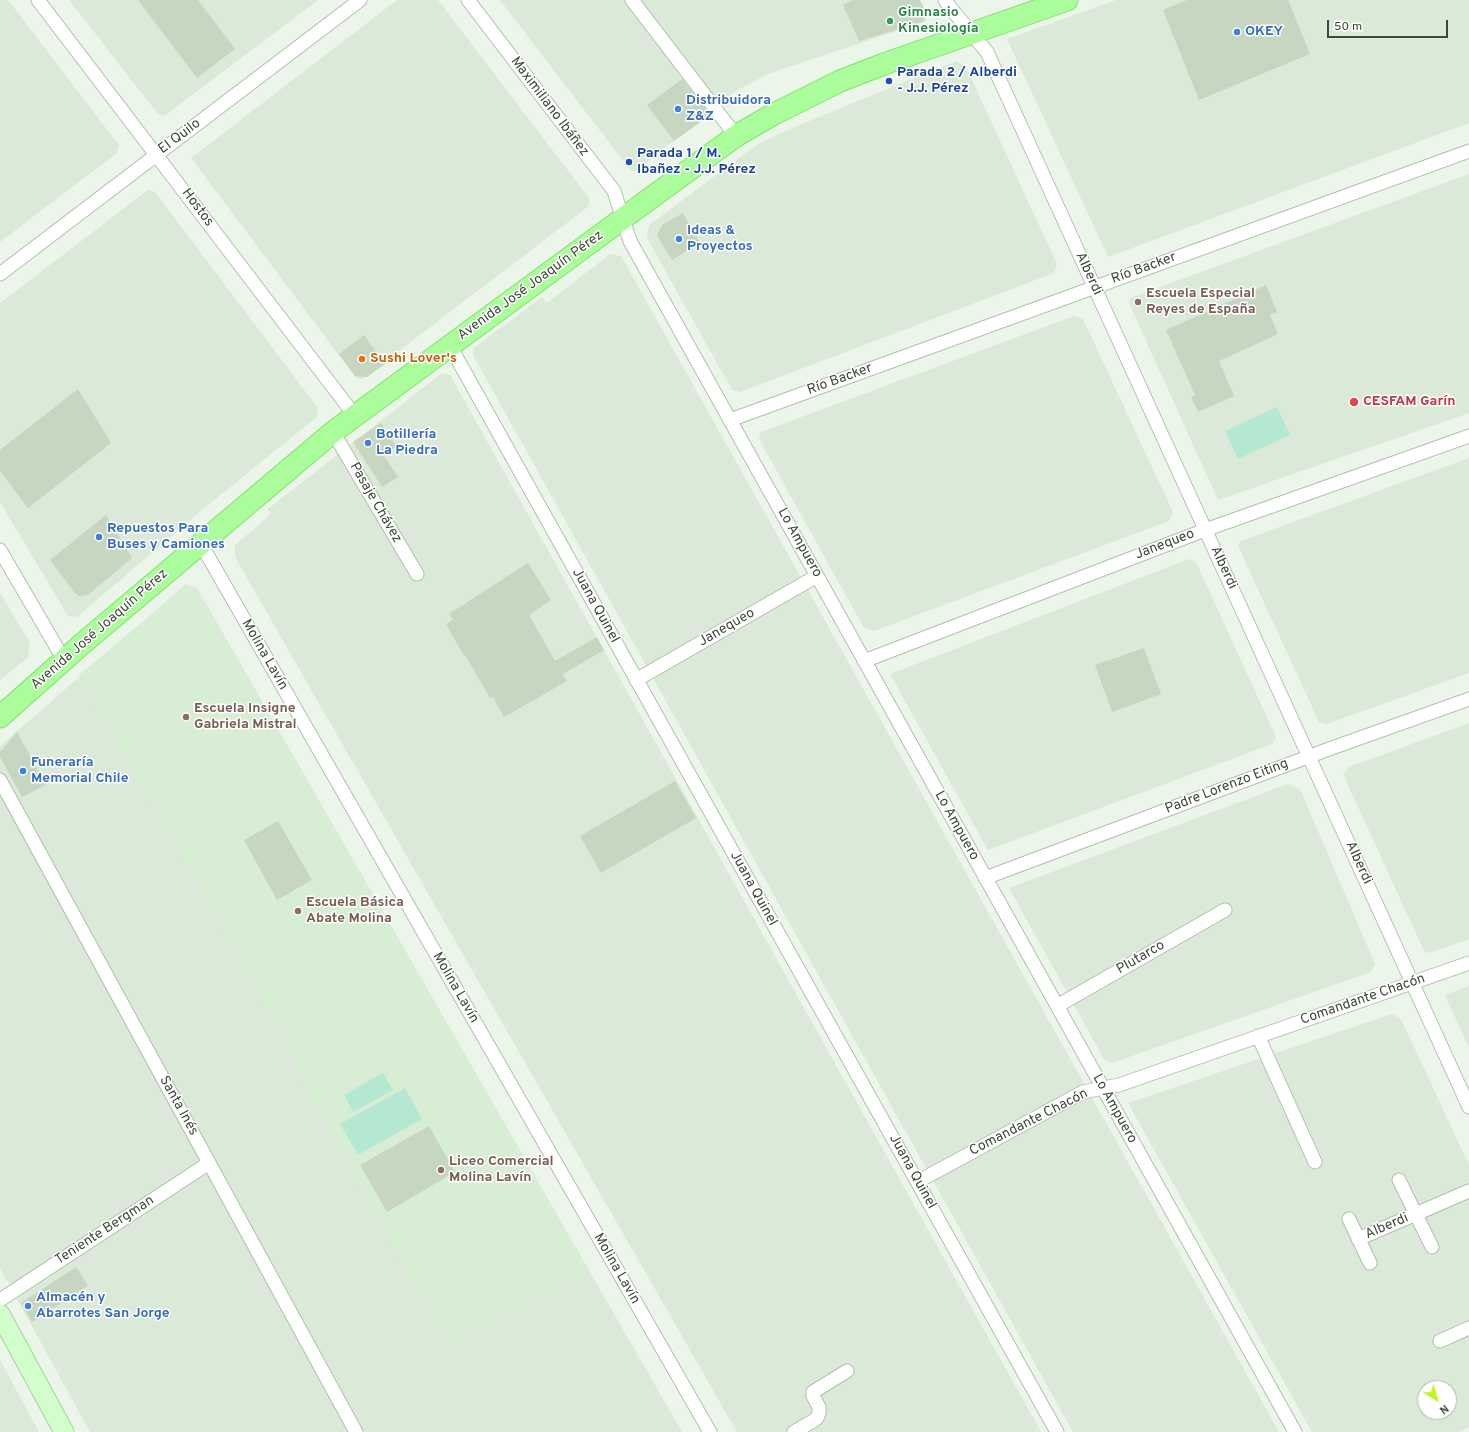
<!DOCTYPE html>
<html>
<head>
<meta charset="utf-8">
<style>
	body { margin:0 }
	#map { position:relative; width:1469px; height:1432px; overflow:hidden; background:#ecf5ea; font-family:Overpass,sans-serif }
	canvas { display:block }
	.north { position:absolute; left:1417px; top:1380px; width:40px; height:40px; box-sizing:border-box; background:#fff; border:1px solid #b1b6af; border-radius:50%; rotate:143deg; font-size:11px; font-weight:700; line-height:16px; text-align:center; color:#3d4938 }
	.north::after { content:''; display:block; margin:auto; width:14px; height:18px; background:#bcf71f; clip-path:polygon(50% 0,100% 100%,50% 72%,0 100%) }
	.scale { position:absolute; left:1327px; top:20px; width:121px; height:18px; box-sizing:border-box; border:2px solid #3d4938; border-top:0; padding-left:5px; font-size:12px; line-height:14px; white-space:nowrap; color:#3d4938; -webkit-text-stroke:3px #fff; paint-order:stroke }
</style>
</head>
<body>
<div id="map">
<canvas width="1469" height="1432"></canvas>
<div class="north">N</div>
<div class="scale">50 m</div>
</div>
<script>
const g = document.querySelector('canvas').getContext('2d');
g.lineJoin = 'round';
function paint(path, color) { g.fillStyle = color; g.fill(path, 'evenodd'); }
const toPath = rows => new Path2D(rows.map(r => 'M' + r).join(''));
function strokePath(path, color, width, dash) { g.strokeStyle = color; g.lineWidth = width; g.lineCap = dash ? 'butt' : 'round'; g.setLineDash(dash || []); g.stroke(path); }
function drawText(font, color, halo, rows, align = 'center') {
  g.font = font + ' Overpass,sans-serif'; g.lineWidth = 3; g.setLineDash([]); g.textBaseline = 'middle'; g.strokeStyle = halo; g.fillStyle = color; for (const [text, x, y, turn = 0] of rows) {
    g.save(); g.translate(x, y); g.rotate((+turn || 0) * Math.PI / 180); g.textAlign = isNaN(turn) ? turn : align; if (halo) g.strokeText(text, 0, 0); g.fillText(text, 0, 0); g.restore();
  }
}
paint(toPath([
	[0,0,8,0,119,145,117,153,0,242],
	[69,0,318,0,164,116,158,114],
	[397,0,438,0,589,198,589,206,362,379,356,378,191,158],
	[500,0,918,0,925,14,926,21,768,74,736,91,682,131,677,138,636,171,631,171],
	[1116,0,1469,0,1469,123,1108,257,1007,39],
	[956,61,966,67,1057,264,1054,273,740,392,732,390,647,238,649,225,758,144,792,128],
	[1469,174,1469,413,1218,500,1129,303,1130,298],
	[148,190,155,192,318,408,317,417,208,505,77,617,68,616,0,502,0,303],
	[610,254,621,256,1279,1432,1073,1432,473,355,474,348,542,297,547,303],
	[1074,316,1083,319,1173,512,1169,521,874,631,864,628,759,439,761,432],
	[442,373,450,375,1041,1432,737,1432,235,557,235,545,271,514,268,509],
	[1469,458,1469,673,1327,724,1319,722,1238,546,1241,541],
	[1189,559,1196,562,1276,737,1272,744,988,850,890,674],
	[186,584,197,588,682,1432,90,1432,0,1268,0,746],
	[0,593,30,643,28,657,0,680],
	[1469,723,1469,939,1429,953,1424,951,1343,774,1349,767],
	[1288,784,1300,789,1375,964,1371,972,1112,1063,1104,1059,1009,888],
	[1469,986,1469,1048,1445,995],
	[1392,1014,1401,1019,1469,1165,1469,1427,1459,1432,1312,1432,1128,1103],
	[1425,1388,1449,1388,1449,1412,1425,1412],
	[0,1360,39,1432,0,1432]
]), '#dbe9d8');
paint(toPath([
	[185,586,194,587,429,992,589,1271,448,1344,296,1068,299,1063,169,830,79,675]
]), '#d8eed4');
paint(toPath([
	[1277,407,1290,435,1238,459,1225,431],
	[383,1073,393,1090,353,1112,344,1095],
	[405,1088,422,1119,358,1155,340,1124]
]), '#b4e8d2');
paint(toPath([
	[138,0,198,0,235,49,197,78],
	[853,0,920,0,926,12,923,22,859,41,843,5],
	[1187,0,1288,0,1310,54,1199,100,1163,10],
	[682,79,710,115,674,141,647,105],
	[683,213,700,243,672,260,657,235,662,225],
	[1266,285,1277,312,1270,315,1278,334,1219,361,1234,396,1198,412,1191,397,1195,395,1166,330],
	[364,335,385,364,367,377,355,376,339,354],
	[78,389,111,443,28,508,0,471,0,450],
	[381,423,397,447,384,456,398,477,382,487,353,442],
	[106,515,132,558,89,594,84,596,79,596,75,593,50,560],
	[528,563,551,600,529,615,555,661,597,637,604,650,563,674,567,681,504,717,493,697,490,698,465,655,464,656,446,624,453,620,449,614],
	[1144,648,1161,694,1112,712,1095,665],
	[17,732,46,785,22,797,0,757,0,752],
	[675,781,696,818,601,873,580,836],
	[278,821,312,880,277,900,244,840],
	[429,1126,455,1172,387,1212,360,1165],
	[76,1267,88,1286,32,1322,21,1303]
]), '#c6d6c0');
const minor = toPath([
	[38,0,355,416],
	[468,0,614,191,630,241,1295,1432],
	[632,0,736,136],
	[945,0,949,6,987,52,1469,1107],
	[0,274,360,0],
	[450,346,1057,1432],
	[730,420,1469,151],
	[333,432,417,574],
	[201,544,710,1432],
	[0,550,64,660],
	[864,661,1205,530,1469,436],
	[636,680,817,576],
	[0,780,356,1432],
	[985,878,1329,749,1469,699],
	[1057,1006,1225,910],
	[1258,1036,1315,1162],
	[1399,1180,1432,1247],
	[917,1182,1083,1092,1119,1085,1469,963],
	[1349,1219,1370,1263],
	[1358,1239,1469,1191],
	[0,1300,209,1163],
	[1440,1341,1469,1328],
	[794,1432,813,1421,817,1418,819,1413,819,1407,813,1396,813,1392,847,1371]
]);
const secondary = toPath([
	[0,1314,64,1432]
]);
const primary = toPath([
	[0,717,82,644,333,432,648,200,736,136,772,115,840,81,884,64,1067,0]
]);
strokePath(minor, '#b1c0ad', 15);
strokePath(secondary, '#a2d49a', 21);
strokePath(primary, '#7fe36a', 23);
strokePath(minor, '#fff', 13);
strokePath(secondary, '#d1fecb', 19);
strokePath(primary, '#abfd9b', 21);
for (const [x, y, r, color] of [
	[890,21,4,"#2e9e5b"],
	[1237,32,4,"#3f7fe0"],
	[889,81,4,"#1a4fb4"],
	[678,109,4,"#3f7fe0"],
	[629,162,4,"#1a4fb4"],
	[679,239,4,"#3f7fe0"],
	[1138,302,4,"#8d6e63"],
	[362,359,4,"#e8710a"],
	[1354,402,5,"#e0444e"],
	[368,443,4,"#3f7fe0"],
	[99,537,4,"#3f7fe0"],
	[186,717,4,"#8d6e63"],
	[23,771,4,"#3f7fe0"],
	[298,911,4,"#8d6e63"],
	[441,1170,4,"#8d6e63"],
	[28,1306,4,"#3f7fe0"]
]) { const dot = new Path2D(); dot.arc(x, y, r, 0, 2 * Math.PI); g.fillStyle = color; g.fill(dot); strokePath(dot, '#fff', 1.5); }
drawText('bold 14px', '#27864d', '#fff', [
	["Gimnasio",898,13],
	["Kinesiología",898,29]
], 'left');
drawText('bold 14px', '#366cbe', '#fff', [
	["OKEY",1245,32],
	["Distribuidora",686,101],
	["Z&Z",686,117],
	["Ideas &",687,231],
	["Proyectos",687,247],
	["Botillería",376,435],
	["La Piedra",376,451],
	["Repuestos Para",107,529],
	["Buses y Camiones",107,545],
	["Funeraría",31,763],
	["Memorial Chile",31,779],
	["Almacén y",36,1298],
	["Abarrotes San Jorge",36,1314]
], 'left');
drawText('bold 14px', '#164399', '#fff', [
	["Parada 2 / Alberdi",897,73],
	["- J.J. Pérez",897,89],
	["Parada 1 / M.",637,154],
	["Ibañez - J.J. Pérez",637,170]
], 'left');
drawText('14px', '#3d4938', '#fff', [
	["Maximiliano Ibáñez",549,107,53],
	["El Quilo",180,137,-37],
	["Hostos",197,208,53],
	["Río Backer",1144,269,-20],
	["Alberdi",1088,274,65],
	["Avenida José Joaquín Pérez",531,286,-36],
	["Río Backer",840,380,-20],
	["Pasaje Chávez",375,503,60],
	["Lo Ampuero",799,543,61],
	["Janequeo",1165,545,-21],
	["Alberdi",1223,568,65],
	["Juana Quinel",595,606,61],
	["Janequeo",727,628,-30],
	["Avenida José Joaquín Pérez",100,630,-41],
	["Molina Lavín",264,655,60],
	["Padre Lorenzo Eiting",1227,787,-21],
	["Lo Ampuero",956,826,61],
	["Alberdi",1358,863,65],
	["Juana Quinel",753,889,61],
	["Plutarco",1141,958,-30],
	["Molina Lavín",455,988,60],
	["Comandante Chacón",1363,1000,-19],
	["Santa Inés",178,1106,61],
	["Lo Ampuero",1114,1109,61],
	["Comandante Chacón",1029,1123,-27],
	["Juana Quinel",912,1172,61],
	["Alberdi",1387,1227,-23],
	["Teniente Bergman",105,1231,-33],
	["Molina Lavín",616,1269,60]
]);
drawText('bold 14px', '#785e54', '#fff', [
	["Escuela Especial",1146,294],
	["Reyes de España",1146,310],
	["Escuela Insigne",194,709],
	["Gabriela Mistral",194,725],
	["Escuela Básica",306,903],
	["Abate Molina",306,919],
	["Liceo Comercial",449,1162],
	["Molina Lavín",449,1178]
], 'left');
drawText('bold 14px', '#c56008', '#fff', [
	["Sushi Lover's",370,359]
], 'left');
drawText('bold 14px', '#be3a42', '#fff', [
	["CESFAM Garín",1363,402]
], 'left');
</script>
</body>
</html>
